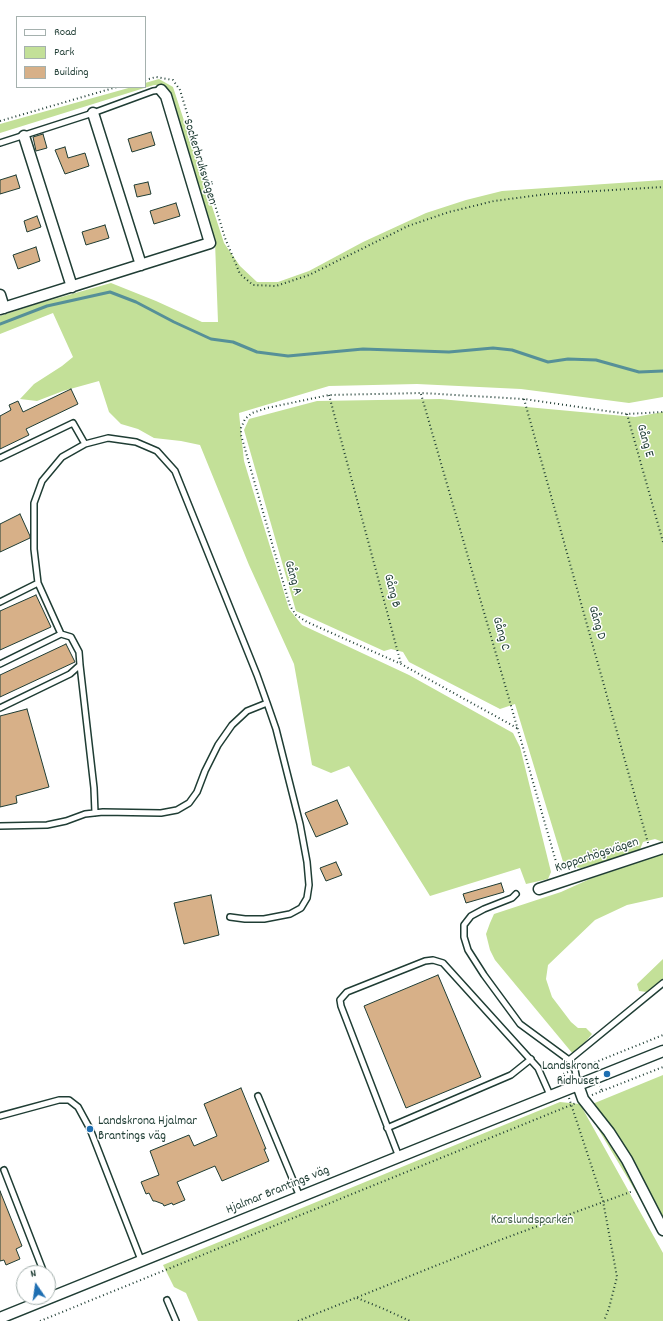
<!DOCTYPE html>
<html>
<head>
<meta charset="utf-8">
<style>
	body { margin:0 }
	#map { position:relative; width:663px; height:1321px; overflow:hidden; background:#fff; font-family:Dekko,sans-serif }
	canvas { display:block }
	.legend { position:absolute; left:16px; top:16px; width:130px; height:72px; box-sizing:border-box; background:#fff; border:1px solid #a5b1ae; margin:0; padding:5px 7px; list-style:none; font-size:12px; color:#1f3d34 }
	.legend li { display:flex; align-items:center; gap:8px; height:20px }
	.legend b { width:20px; border:1px solid #a5b1ae }
	.north { position:absolute; left:16px; top:1265px; width:40px; height:40px; box-sizing:border-box; background:#fff; border:1px solid #a5b1ae; border-radius:50%; rotate:347deg; font-size:11px; font-weight:700; line-height:16px; text-align:center; color:#1f3d34 }
	.north::after { content:''; display:block; margin:auto; width:14px; height:18px; background:#1f6fb2; clip-path:polygon(50% 0,100% 100%,50% 72%,0 100%) }
</style>
</head>
<body>
<div id="map">
<canvas width="663" height="1321"></canvas>
<ul class="legend">
<li><b style="height:5px;background:#fff"></b>Road</li>
<li><b style="height:11px;background:#c3e098"></b>Park</li>
<li><b style="height:11px;background:#d7b088"></b>Building</li>
</ul>
<div class="north">N</div>
</div>
<script>
const g = document.querySelector('canvas').getContext('2d');
g.lineJoin = 'round';
function paint(path, color) { g.fillStyle = color; g.fill(path, 'evenodd'); }
const toPath = rows => new Path2D(rows.map(r => 'M' + r).join(''));
function strokePath(path, color, width, dash) { g.strokeStyle = color; g.lineWidth = width; g.lineCap = dash ? 'butt' : 'round'; g.setLineDash(dash || []); g.stroke(path); }
function drawText(font, color, halo, rows, align = 'center') {
  g.font = font + ' Dekko,sans-serif'; g.lineWidth = 3; g.setLineDash([]); g.textBaseline = 'middle'; g.strokeStyle = halo; g.fillStyle = color; for (const [text, x, y, turn = 0] of rows) {
    g.save(); g.translate(x, y); g.rotate((+turn || 0) * Math.PI / 180); g.textAlign = isNaN(turn) ? turn : align; if (halo) g.strokeText(text, 0, 0); g.fillText(text, 0, 0); g.restore();
  }
}
paint(toPath([
	[159,79,173,87,224,243,240,266,257,282,278,282,309,271,363,242,426,213,466,200,502,191,663,180,663,397,629,403,521,389,417,384,329,386,239,413,244,461,289,609,302,625,409,675,513,733,520,747,551,872,548,879,526,884,520,868,430,896,349,766,331,773,312,765,294,664,249,565,200,445,181,441,154,438,138,429,121,424,109,412,99,381,63,391,37,401,20,399,34,384,62,366,73,357,53,313,0,334,0,316,40,303,111,283,156,301,202,322,218,322,215,242,169,90,160,85,154,85,0,133,0,124,132,87,145,87,145,83],
	[440,399,635,417,663,412,663,842,655,839,643,842,639,852,581,868,564,865,515,704,500,709,409,662,403,652,391,649,384,651,296,611,244,430,249,419,317,401],
	[663,854,663,897,627,905,595,920,548,965,546,979,552,997,571,1022,578,1028,586,1028,592,1034,587,1040,573,1054,495,960,490,950,486,934,490,923,494,914,561,892,592,878],
	[663,959,663,979,647,992,639,991,637,984],
	[663,1075,663,1237,585,1107],
	[560,1102,580,1104,663,1253,663,1321,198,1321,186,1293,174,1287,163,1265]
]), '#c3e098');
strokePath(toPath([
	[0,324,47,306,110,292,136,302,174,322,211,339,233,342,257,352,288,356,363,349,449,352,493,348,512,350,548,362,568,359,596,360,639,372,663,371]
]), '#569098', 3);
const building = toPath([
	[151,132,155,145,132,152,128,139,151,132],
	[43,134,47,148,36,151,33,137,43,134],
	[65,147,68,158,85,153,89,166,65,174,55,150,65,147],
	[16,175,20,188,0,194,0,180,16,175],
	[148,182,151,194,137,197,134,185,148,182],
	[176,203,180,216,154,224,150,211,176,203],
	[37,216,41,227,27,232,24,221,37,216],
	[105,225,109,238,86,245,82,232,105,225],
	[36,247,40,261,18,269,13,255,36,247],
	[71,389,78,404,26,429,29,435,0,449,0,416,11,410,9,405,18,401,23,412,71,389],
	[20,514,30,536,30,538,0,552,0,524,20,514],
	[36,595,51,627,0,650,0,611,36,595],
	[66,644,75,662,0,697,0,675,66,644],
	[27,709,49,787,16,796,17,803,0,807,0,716,27,709],
	[337,800,348,824,316,837,305,813,337,800],
	[336,862,342,875,326,881,320,868,336,862],
	[501,883,504,892,466,903,463,894,501,883],
	[211,895,219,935,184,944,174,903,211,895],
	[438,975,481,1077,406,1108,364,1006,438,975],
	[241,1088,266,1149,264,1149,269,1161,222,1181,215,1166,177,1182,185,1200,173,1205,172,1203,164,1206,163,1204,155,1201,153,1201,149,1193,146,1194,141,1182,159,1175,150,1151,189,1135,194,1146,217,1136,204,1104,241,1088],
	[0,1191,22,1246,16,1249,20,1259,6,1265,4,1260,0,1261,0,1191]
]);
paint(building, '#d7b088');
strokePath(building, '#1f3d34', 1);
const service = toPath([
	[0,143,93,113,153,91,161,90],
	[0,458,73,423,85,444],
	[38,583,34,549,34,503,42,481,62,457,85,444,108,438,136,442,157,451,175,471,257,675,267,703],
	[0,602,38,583,61,634],
	[0,664,61,634,71,637,79,652,80,665,70,674,0,708],
	[80,665,94,788,95,813],
	[0,826,47,825,66,821,85,814,103,812,161,813,177,810,189,803,197,792,205,771,218,745,232,725,247,711,267,703,276,729,300,824,307,862,309,885,307,898,301,908,290,914,264,919,245,919,230,917],
	[516,894,512,898,484,909,471,916,464,925,464,937,468,950,484,975,520,1024,569,1060],
	[578,1085,575,1070,569,1060,663,983],
	[258,1096,300,1197],
	[0,1116,59,1100,69,1100,78,1107,90,1129,141,1260],
	[387,1128,511,1075,531,1059],
	[399,1157,341,1006,340,1000,347,992,425,961,433,960,443,963,538,1068,550,1095],
	[4,1170,44,1273],
	[48,1283,53,1296],
	[167,1300,176,1321]
]);
const minor = toPath([
	[93,113,141,265],
	[24,136,72,287],
	[0,295,4,308],
	[0,309,210,243,166,96,161,90],
	[539,889,663,848],
	[578,1085,583,1099,609,1132,627,1160,663,1230],
	[0,1318,438,1141,663,1051]
]);
strokePath(service, '#1f3d34', 8);
strokePath(minor, '#1f3d34', 13);
strokePath(toPath([
	[145,80,156,77,173,80,180,90,225,238,240,274,253,285,276,286,309,275,408,226,449,212,494,201,547,194,663,187],
	[0,121,117,87],
	[421,394,559,872],
	[329,395,401,664],
	[524,399,648,843],
	[627,414,663,542],
	[517,728,401,664,307,622,296,615,290,606,241,435,241,428,245,419,252,413,267,408,329,395,421,393,524,399,627,414,663,412],
	[591,1064,663,1035],
	[582,1067,591,1064,593,1069],
	[563,1080,561,1075,568,1072],
	[602,1091,663,1067],
	[592,1095,602,1091,600,1086],
	[569,1098,603,1201,617,1277,609,1308,604,1321],
	[357,1298,384,1309,410,1321],
	[40,1321,576,1103],
	[298,1321,500,1240,633,1191]
]), '#1f3d34', 2, [1, 3]);
strokePath(service, '#fff', 5);
strokePath(minor, '#fff', 10);
for (const [x, y, r, color] of [
	[607,1074,4,"#1f6fb2"],
	[90,1129,4,"#1f6fb2"]
]) { const dot = new Path2D(); dot.arc(x, y, r, 0, 2 * Math.PI); g.fillStyle = color; g.fill(dot); strokePath(dot, '#fff', 1.5); }
drawText('13px', '#1f3d34', '#fff', [
	["Sockerbruksvägen",199,162,73],
	["Gång E",644,441,74],
	["Gång A",292,578,74],
	["Gång B",391,591,75],
	["Gång D",596,623,74],
	["Gång C",500,634,74],
	["Kopparhögsvägen",597,856,-18],
	["Hjalmar Brantings väg",278,1191,-22]
]);
drawText('13px', '#1f3d34', '#fff', [
	["Landskrona",599,1067],
	["Ridhuset",599,1082],
	["Landskrona Hjalmar",98,1122,"left"],
	["Brantings väg",98,1137,"left"]
], 'right');
drawText('13px', '#405e48', '#fff', [
	["Karslundsparken",532,1221]
]);
</script>
</body>
</html>
